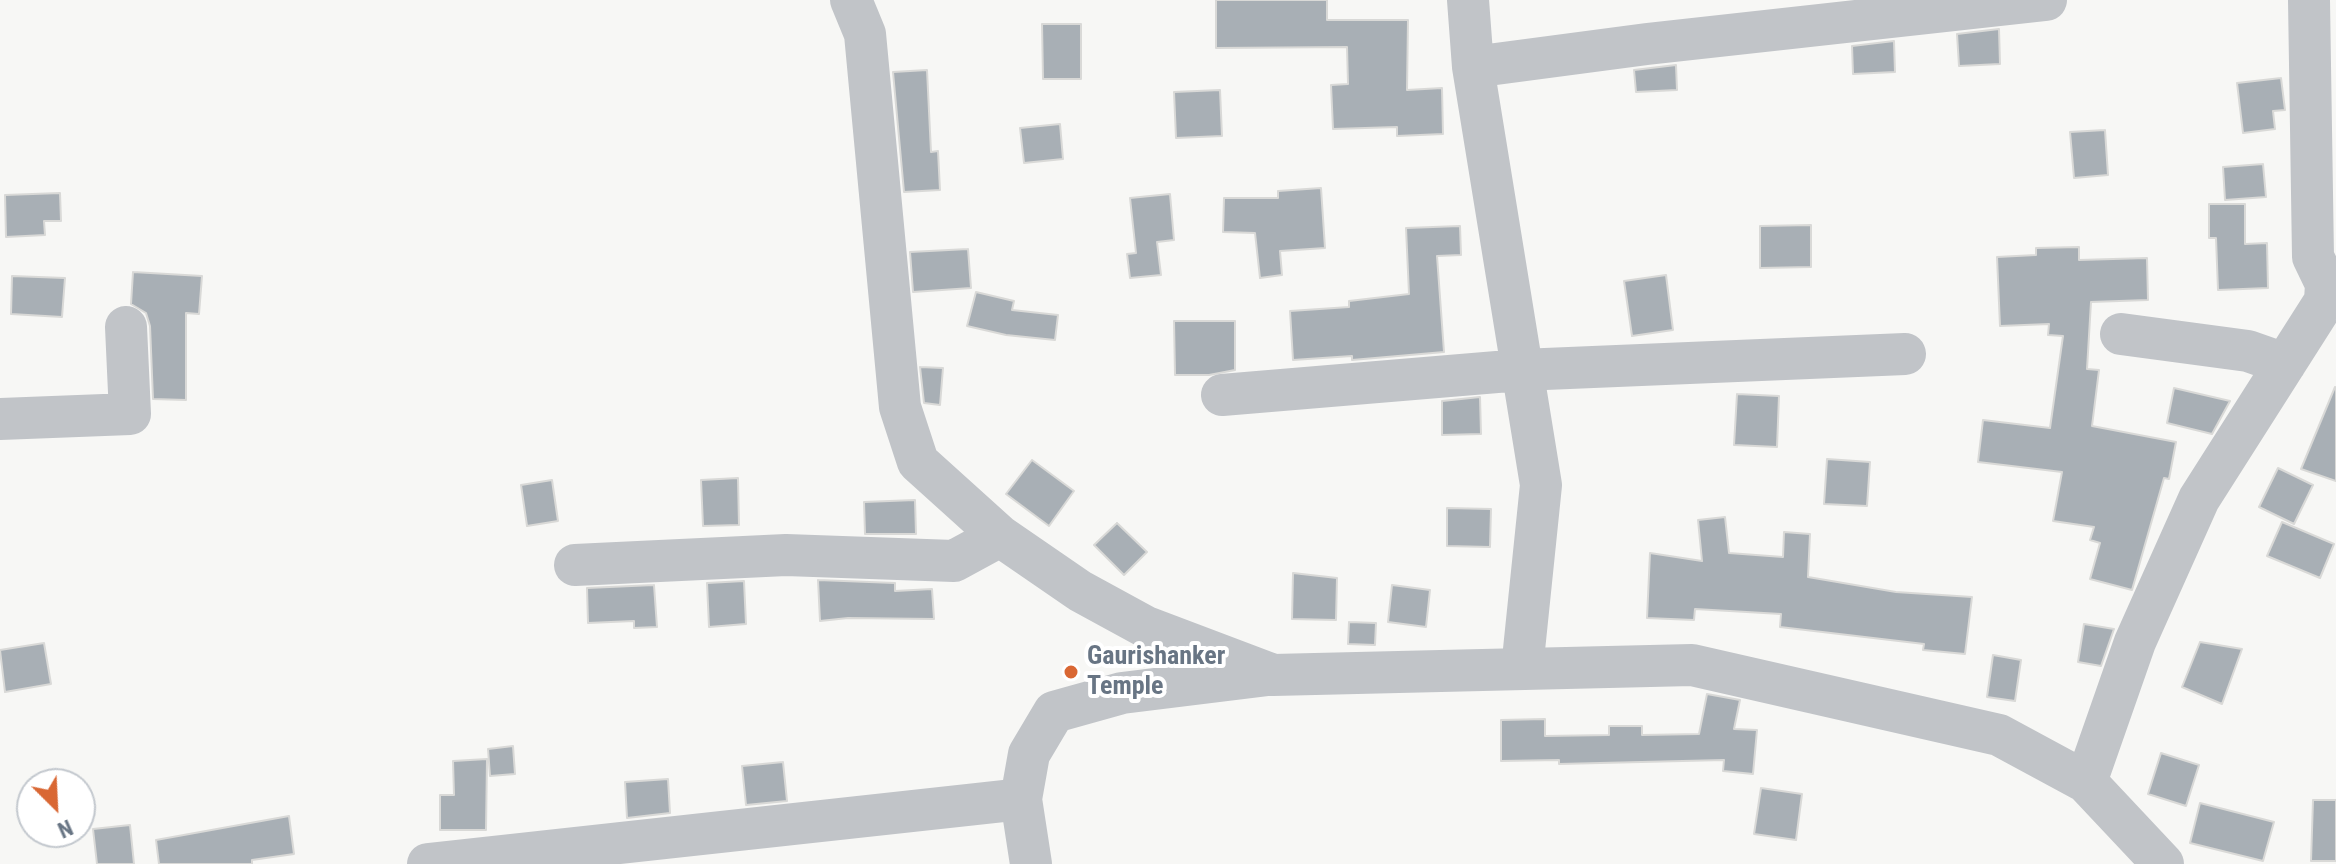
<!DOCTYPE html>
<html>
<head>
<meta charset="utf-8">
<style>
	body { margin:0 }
	#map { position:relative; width:2336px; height:864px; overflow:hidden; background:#f7f7f5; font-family:"Roboto Condensed",sans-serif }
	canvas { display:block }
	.north { position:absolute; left:16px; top:768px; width:80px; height:80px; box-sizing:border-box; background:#fff; border:2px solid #c3c8ce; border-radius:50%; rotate:156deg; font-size:22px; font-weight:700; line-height:32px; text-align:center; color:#687584 }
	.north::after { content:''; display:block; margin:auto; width:28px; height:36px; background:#d96733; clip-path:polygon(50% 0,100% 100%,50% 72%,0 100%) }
</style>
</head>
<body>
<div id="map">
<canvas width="2336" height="864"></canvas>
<div class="north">N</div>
</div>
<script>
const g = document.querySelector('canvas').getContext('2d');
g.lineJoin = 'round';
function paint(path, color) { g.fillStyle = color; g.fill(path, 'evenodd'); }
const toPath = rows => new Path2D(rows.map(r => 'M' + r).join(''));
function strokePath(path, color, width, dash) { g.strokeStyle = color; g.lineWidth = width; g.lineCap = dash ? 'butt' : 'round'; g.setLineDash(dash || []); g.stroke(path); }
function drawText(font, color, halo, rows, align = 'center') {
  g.font = font + ' "Roboto Condensed",sans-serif'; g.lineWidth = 8; g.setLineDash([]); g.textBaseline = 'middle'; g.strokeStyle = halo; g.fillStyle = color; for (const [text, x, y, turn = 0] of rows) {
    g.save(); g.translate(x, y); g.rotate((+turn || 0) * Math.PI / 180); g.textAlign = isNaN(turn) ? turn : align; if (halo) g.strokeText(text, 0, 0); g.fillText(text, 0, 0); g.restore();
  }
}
const building = toPath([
	[1216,0,1327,0,1327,20,1408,20,1407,90,1442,88,1443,134,1397,136,1397,127,1333,129,1331,85,1348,84,1347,47,1216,48,1216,0],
	[1042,24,1081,24,1081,79,1043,79,1042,24],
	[1999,29,2000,64,1959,66,1957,34,1999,29],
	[1894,41,1895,72,1853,74,1852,46,1894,41],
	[1676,65,1677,90,1636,92,1634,70,1676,65],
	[927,70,931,152,938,151,940,190,904,192,893,72,927,70],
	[2281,78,2285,110,2273,111,2275,129,2243,133,2237,83,2281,78],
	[1220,90,1222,136,1176,138,1174,92,1220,90],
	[1060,124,1063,159,1024,163,1020,128,1060,124],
	[2105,130,2108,175,2074,178,2070,132,2105,130],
	[2263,164,2266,197,2225,200,2223,167,2263,164],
	[1321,188,1325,248,1280,251,1282,275,1260,278,1255,233,1223,232,1224,198,1278,198,1278,191,1321,188],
	[60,193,61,221,44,221,45,235,6,237,5,195,60,193],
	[1170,194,1174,240,1157,242,1161,275,1130,278,1127,254,1136,253,1130,198,1170,194],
	[2209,204,2245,204,2245,244,2267,243,2268,288,2218,290,2216,238,2209,238,2209,204],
	[1811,225,1811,267,1760,268,1760,226,1811,225],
	[1460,226,1461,255,1437,256,1444,352,1352,360,1352,356,1293,360,1290,311,1349,307,1349,301,1409,294,1406,228,1460,226],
	[2079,247,2079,260,2147,258,2148,300,2091,302,2087,369,2099,370,2092,426,2176,442,2169,479,2164,478,2132,590,2090,579,2100,543,2090,540,2094,527,2053,521,2062,472,1978,462,1983,420,2050,428,2063,336,2048,335,2049,324,2000,326,1997,257,2036,255,2036,248,2079,247],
	[968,249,971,288,913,292,910,252,968,249],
	[133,272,202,276,199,314,186,313,186,400,153,399,150,326,146,313,131,304,133,272],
	[1666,275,1673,330,1632,336,1624,281,1666,275],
	[12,276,65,278,62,317,11,314,12,276],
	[976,292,1014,301,1012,310,1058,315,1055,340,1006,335,967,326,976,292],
	[1174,321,1235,321,1235,370,1209,375,1175,375,1174,321],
	[920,367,943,368,940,405,924,403,920,367],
	[2335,387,2336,388,2336,481,2301,469,2335,387],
	[2174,388,2230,401,2212,434,2167,423,2174,388],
	[1737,394,1779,396,1777,447,1734,445,1737,394],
	[1480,397,1481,434,1442,435,1442,401,1480,397],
	[1827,459,1870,462,1867,506,1824,504,1827,459],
	[1032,460,1074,491,1049,526,1006,494,1032,460],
	[2278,468,2313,485,2294,524,2259,507,2278,468],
	[738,478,739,525,703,526,701,480,738,478],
	[552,480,558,521,527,526,521,485,552,480],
	[915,500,916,534,865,534,864,502,915,500],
	[1447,508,1491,509,1490,547,1447,546,1447,508],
	[1725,517,1729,553,1783,557,1784,532,1810,534,1808,577,1896,592,1972,597,1965,654,1923,650,1924,644,1780,627,1781,614,1695,609,1694,620,1647,618,1650,553,1702,561,1698,520,1725,517],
	[2282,522,2334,544,2320,578,2267,556,2282,522],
	[1117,523,1147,552,1124,575,1094,545,1117,523],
	[1293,573,1337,578,1336,620,1292,619,1293,573],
	[818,580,895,583,895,591,932,589,934,619,848,618,820,621,818,580],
	[744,581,746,624,709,627,707,583,744,581],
	[654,585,657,627,634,628,634,621,588,623,587,588,654,585],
	[1392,585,1430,590,1426,627,1388,622,1392,585],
	[1349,622,1376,623,1375,645,1348,644,1349,622],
	[2084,624,2114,629,2101,666,2078,662,2084,624],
	[2200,642,2242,649,2222,704,2182,687,2200,642],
	[44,643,51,684,5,692,0,650,44,643],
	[1993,655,2021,660,2015,701,1987,697,1993,655],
	[1707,694,1740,700,1734,729,1757,730,1753,774,1723,771,1724,760,1559,764,1559,760,1501,761,1501,720,1545,719,1545,736,1609,735,1609,726,1642,726,1642,735,1699,734,1707,694],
	[513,746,515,774,490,776,488,749,513,746],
	[2161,753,2199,765,2186,806,2148,794,2161,753],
	[487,759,486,830,440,830,440,795,454,795,453,761,487,759],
	[783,762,787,801,746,805,742,766,783,762],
	[668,779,670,813,627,818,625,782,668,779],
	[1761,788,1802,794,1796,840,1754,834,1761,788],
	[2313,800,2336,800,2336,861,2311,861,2313,800],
	[2200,803,2274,822,2263,861,2190,843,2200,803],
	[289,816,294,854,252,860,252,864,159,864,156,840,289,816],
	[130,825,134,864,97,864,93,829,130,825]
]);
paint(building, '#a8afb5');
strokePath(building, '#d9d9d7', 2);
strokePath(toPath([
	[851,0,865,34,900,407,918,462,1000,536,1080,591,1146,627,1273,675,1692,665,1999,735,2086,782,2163,864],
	[1468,0,1473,67,1541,485,1522,669],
	[2309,0,2313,257,2326,284,2325,301],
	[1473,67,1647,44,2046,0],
	[2121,334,2248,351,2285,364],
	[1222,395,1521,370,1905,354],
	[0,419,130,414,126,327],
	[575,565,786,555,954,561,1000,536],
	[2086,782,2135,642,2199,499,2325,301,2336,290],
	[1021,799,1031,864],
	[428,864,1021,799,1029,754,1054,712,1122,693,1268,675]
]), '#c1c4c8', 42);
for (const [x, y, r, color] of [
	[1071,672,8,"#d96733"]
]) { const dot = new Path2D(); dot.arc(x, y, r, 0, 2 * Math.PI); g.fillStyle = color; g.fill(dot); strokePath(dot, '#fff', 3); }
drawText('bold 26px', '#687584', '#fff', [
	["Gaurishanker",1087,657],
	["Temple",1087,687]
], 'left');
</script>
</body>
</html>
